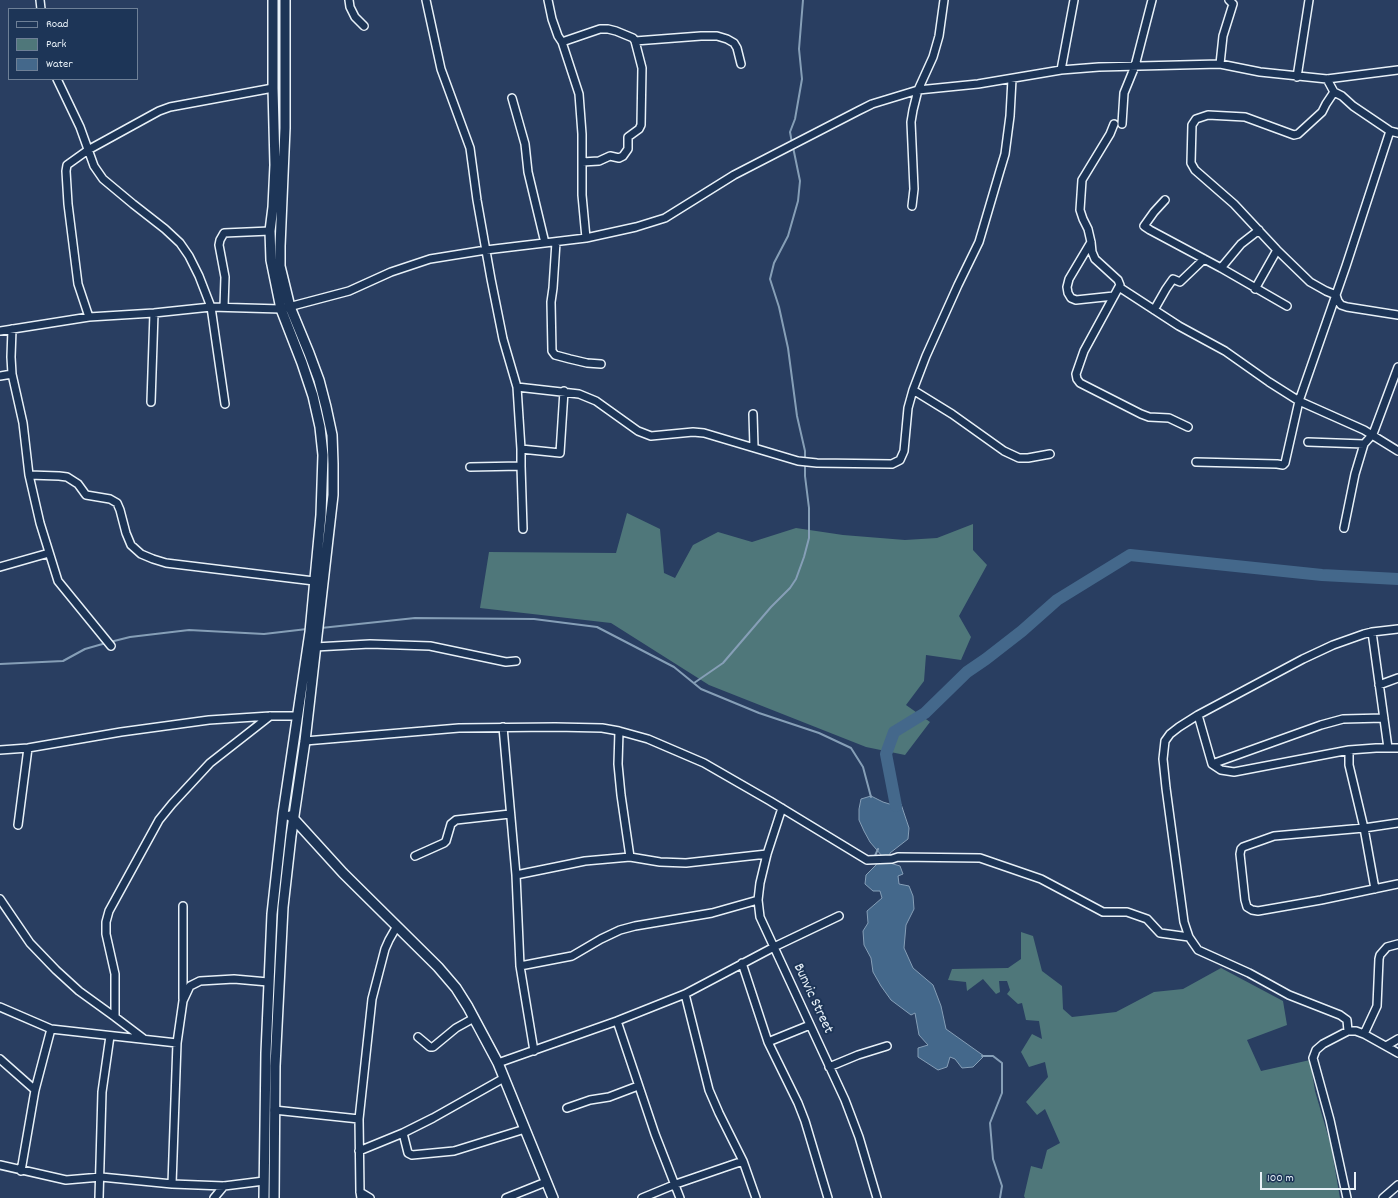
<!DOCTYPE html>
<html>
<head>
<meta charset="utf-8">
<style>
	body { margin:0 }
	#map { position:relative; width:1398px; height:1198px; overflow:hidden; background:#293e61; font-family:Dekko,sans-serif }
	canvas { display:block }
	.legend { position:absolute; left:8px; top:8px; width:130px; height:72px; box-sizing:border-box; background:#1d3557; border:1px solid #6e8097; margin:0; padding:5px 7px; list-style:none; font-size:12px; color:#e8f1f8 }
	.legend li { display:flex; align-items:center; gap:8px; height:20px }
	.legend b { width:20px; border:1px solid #6e8097 }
	.scale { position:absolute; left:1260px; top:1172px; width:96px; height:18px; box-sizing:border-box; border:2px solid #e8f1f8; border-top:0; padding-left:5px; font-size:12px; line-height:14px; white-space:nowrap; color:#e8f1f8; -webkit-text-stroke:3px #1d3557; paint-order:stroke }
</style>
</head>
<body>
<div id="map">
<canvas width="1398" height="1198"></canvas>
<ul class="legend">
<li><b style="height:5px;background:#1d3557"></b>Road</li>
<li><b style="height:11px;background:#4f777a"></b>Park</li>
<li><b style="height:11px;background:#44688b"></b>Water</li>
</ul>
<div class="scale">100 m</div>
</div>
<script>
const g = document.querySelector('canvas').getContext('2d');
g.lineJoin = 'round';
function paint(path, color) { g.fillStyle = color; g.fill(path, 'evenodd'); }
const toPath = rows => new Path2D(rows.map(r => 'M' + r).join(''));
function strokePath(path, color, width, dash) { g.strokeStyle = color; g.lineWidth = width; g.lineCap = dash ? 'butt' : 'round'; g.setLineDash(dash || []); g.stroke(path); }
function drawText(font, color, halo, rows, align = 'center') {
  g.font = font + ' Dekko,sans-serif'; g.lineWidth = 4; g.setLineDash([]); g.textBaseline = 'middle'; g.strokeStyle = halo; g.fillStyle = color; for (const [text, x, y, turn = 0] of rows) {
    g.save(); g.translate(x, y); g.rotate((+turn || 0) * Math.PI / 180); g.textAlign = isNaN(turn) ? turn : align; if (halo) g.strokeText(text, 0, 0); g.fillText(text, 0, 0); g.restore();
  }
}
paint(toPath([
	[627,513,660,529,664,573,675,578,693,545,718,532,752,542,796,528,843,535,905,540,937,538,973,524,973,550,987,565,959,616,971,637,961,660,926,655,924,681,906,705,930,722,905,755,866,747,709,685,611,623,480,608,489,552,616,553],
	[1021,932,1033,936,1042,971,1062,986,1063,1009,1072,1017,1116,1012,1154,992,1183,989,1221,968,1283,1001,1287,1025,1247,1040,1261,1071,1310,1060,1315,1091,1331,1146,1340,1198,1025,1198,1024,1196,1031,1166,1042,1169,1047,1150,1060,1143,1045,1109,1037,1115,1026,1102,1048,1077,1045,1062,1029,1067,1021,1052,1032,1034,1042,1039,1039,1021,1026,1020,1022,1003,1018,1004,1007,994,1010,990,1007,981,999,981,1000,992,996,994,983,979,967,991,966,982,948,980,952,969,1008,968,1021,959]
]), '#4f777a');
const water = toPath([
	[871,796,883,802,896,806,901,804,909,828,908,839,890,853,890,863,900,866,903,874,898,876,899,884,909,886,913,896,914,909,906,925,904,948,913,968,933,985,941,1006,946,1029,984,1056,973,1067,962,1068,955,1059,950,1057,947,1067,938,1070,918,1057,918,1048,928,1045,919,1035,915,1013,911,1015,891,1000,881,986,873,972,871,958,864,945,863,931,868,923,867,911,882,898,880,891,873,891,865,884,866,875,876,865,882,856,870,842,864,831,859,820,859,809,861,799,871,796]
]);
paint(water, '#44688b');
strokePath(water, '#869fb7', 1);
strokePath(toPath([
	[792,143,790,132,795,119,802,79,799,49,803,0],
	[321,628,415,618,534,619,597,627,674,667,701,689,759,713,819,733,851,748,863,767,871,797],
	[110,642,130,637,189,630,264,634,307,629],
	[0,664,63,661,85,649,106,643],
	[694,683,723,663,771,607,790,588,796,579,804,557,809,538,809,508,805,476,805,451,797,416,788,348,779,307,770,279,774,263,788,236,798,201,800,181,793,147],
	[874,858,878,849],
	[982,1056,993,1056,1002,1063,1002,1093,990,1123,993,1159,1002,1186,1000,1198]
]), '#869fb7', 2);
strokePath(toPath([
	[896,806,886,754,894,732,925,713,967,672,986,659,1022,631,1057,600,1130,555,1322,575,1398,579]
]), '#44688b', 12);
const minor = toPath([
	[40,0,41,9],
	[349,0,350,7,355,17,364,26],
	[426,0,441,69,470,148,477,200,491,279,503,339,517,387,579,394,596,401,638,431,651,436,693,432,704,433,798,461,817,463,892,464,900,460,904,451,908,408,913,390,926,356,958,285,979,242,999,174,1005,154,1010,116,1012,79],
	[548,0,552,19,558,36,562,42,579,94,582,134,582,195,586,238],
	[562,42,600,29,608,29,616,31,633,38,635,41,701,36,717,36,727,39,734,43,737,48,741,64],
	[1220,64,1223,36,1233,4,1229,0],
	[1061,70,1074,0],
	[1297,77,1309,0],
	[57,79,80,127,94,166,103,179,133,204,165,229,180,243,189,256,199,276,211,307,225,404],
	[1327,79,1334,92,1342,96,1353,106,1390,131,1398,133],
	[1334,92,1326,104,1322,112,1298,134,1294,135,1245,117,1208,115,1196,119,1192,125,1191,163,1195,170,1234,204,1277,250,1310,282,1326,291,1336,295,1338,301,1341,305,1347,307,1398,315],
	[512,98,525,144,528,172,545,243],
	[1114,124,1110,134,1082,180,1080,210,1083,219,1088,229,1091,242,1092,252,1095,259,1118,280,1120,285,1084,351,1076,374,1077,379,1080,383,1141,414,1149,417,1169,418,1188,427],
	[1122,124,1124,93,1135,66,1152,0],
	[582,162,599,161,610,156,619,158,623,156,628,149,628,137,639,129,641,125,642,68,635,41],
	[1165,200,1154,212,1144,226,1150,230,1221,268,1287,306],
	[912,206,914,189,911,122,913,110,918,90,933,57,939,36,944,0],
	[556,242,553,288,551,302,552,351,555,355,570,359,587,363,601,364],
	[1091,242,1069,279,1067,287,1068,293,1071,298,1076,300,1114,296],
	[1221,268,1241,244,1259,230],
	[1119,287,1179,326,1225,351,1269,382,1299,401,1364,430,1398,451],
	[1255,289,1277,250],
	[224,307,225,277,219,245,220,240,224,233,270,231],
	[1154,310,1166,289,1173,279,1180,282,1204,259],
	[89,317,78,284,68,204,66,171,67,165,88,150,159,111,170,107,273,88],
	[12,329,11,357,12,374,23,423,29,475,40,523,58,581,111,646],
	[0,331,89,317,154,313,211,307,281,309,349,291,391,272,430,259,486,250,586,238,636,227,665,218,734,175,858,111,872,104,918,90,978,84,1061,70,1099,67,1220,64,1260,72,1327,79,1398,70],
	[0,376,12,374],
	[517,387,521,449,521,466,523,529],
	[913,390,952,414,1004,451,1019,458,1028,458,1050,454],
	[151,402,154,313],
	[753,414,754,447],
	[1308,442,1364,444],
	[521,449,560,453,564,391],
	[1196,462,1277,464,1283,465,1285,463,1299,401,1346,266,1390,131],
	[470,467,521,466],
	[29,475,59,476,67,477,78,484,86,495,110,499,117,503,120,510,126,533,131,545,141,554,153,559,166,563,314,581],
	[1344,528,1355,474,1364,444,1373,434,1398,367],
	[0,567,49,553],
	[1372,632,1388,748],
	[315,647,370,644,430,646,506,662,516,661],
	[1379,685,1398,678],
	[1198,715,1212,764,1221,770,1234,772,1349,750,1376,748,1398,748],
	[503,727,516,875,520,966,534,1051],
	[619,731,618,764,621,795,630,857],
	[305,741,459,728,555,727,602,728,619,731,648,739,704,763,770,801,867,860,892,859,898,857,980,858,1041,879,1103,912,1127,912,1147,919,1160,933,1189,937],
	[0,750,28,748,121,732,209,720,270,716,297,716],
	[1349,750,1349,765,1364,828,1375,889],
	[1212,764,1321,725,1343,719,1384,718],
	[782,808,767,854,760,883,758,900,760,917,845,1100,859,1137,877,1198],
	[1398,823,1364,828,1274,836,1243,847,1241,849,1240,854,1245,900,1247,907,1252,910,1258,911,1321,900,1398,884],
	[18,825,28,748],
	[415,856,444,843,446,841,451,824,456,820,510,814],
	[516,875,585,861,630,857,660,862,686,863,767,854],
	[0,899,30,943,56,970,79,991,115,1017],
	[183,906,183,999],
	[742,963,768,1042,798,1103,805,1121,828,1198],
	[520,966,572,956,601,939,620,930,635,926,712,913,758,900],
	[685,994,709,1090,719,1113,743,1161,756,1198],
	[0,1007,51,1029,177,1043],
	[617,1021,655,1134,680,1198],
	[1348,1031,1347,1020,1340,1015,1289,995,1249,973,1198,950,1189,937,1184,922,1166,788,1163,759,1165,741,1170,734,1179,727,1198,715,1303,659,1333,645,1364,634,1372,632,1398,629],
	[1364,1034,1377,1006,1379,959,1380,955,1387,947,1398,944],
	[418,1037,430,1047,433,1047,456,1028,474,1018],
	[144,1039,115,1017,115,974,106,934,106,922,109,911,159,820,172,804,210,763,270,716],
	[768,1042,810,1025],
	[1386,1046,1398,1039],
	[0,1059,35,1090],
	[498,1063,617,1021,685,994,774,947,839,916],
	[829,1067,858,1055,887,1046],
	[567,1108,590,1100,609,1097,638,1086],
	[274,1110,359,1119],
	[403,1133,408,1153,412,1155,454,1151,525,1129],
	[359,1151,403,1133,433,1118,504,1078],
	[0,1165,66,1180,101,1177,172,1184,224,1186,264,1181],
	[21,1171,35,1090,51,1029],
	[172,1184,177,1043,183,1001,190,986,200,981,234,979,268,982],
	[360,1192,370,1198],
	[99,1198,102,1092,110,1036],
	[214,1198,224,1186],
	[361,1198,360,1192,359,1119,372,999,385,949,389,940,397,926],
	[506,1198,546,1182],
	[642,1198,676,1184,743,1161],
	[1347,1198,1330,1120,1313,1058,1316,1050,1323,1044,1348,1031,1356,1031,1364,1034,1398,1053],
	[1383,1198,1398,1185]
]);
const secondary = toPath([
	[290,816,293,818,343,873,438,967,456,988,468,1007,498,1063,553,1198],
	[264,1198,266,1053,272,914,283,814,310,632,321,515,323,455,320,427,313,396,302,363,281,309,271,260,270,231,273,207,275,165,273,88,273,0],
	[274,1198,275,1066,283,907,291,836,305,741,333,495,333,464,332,435,326,407,319,380,309,353,290,307,280,266,280,246,285,128,285,0]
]);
strokePath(minor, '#e8f1f8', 10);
strokePath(secondary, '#e8f1f8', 12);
strokePath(minor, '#1d3557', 7);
strokePath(secondary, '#1d3557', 9);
drawText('15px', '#e8f1f8', '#1d3557', [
	["Bunvic Street",812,999,65]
]);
</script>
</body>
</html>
